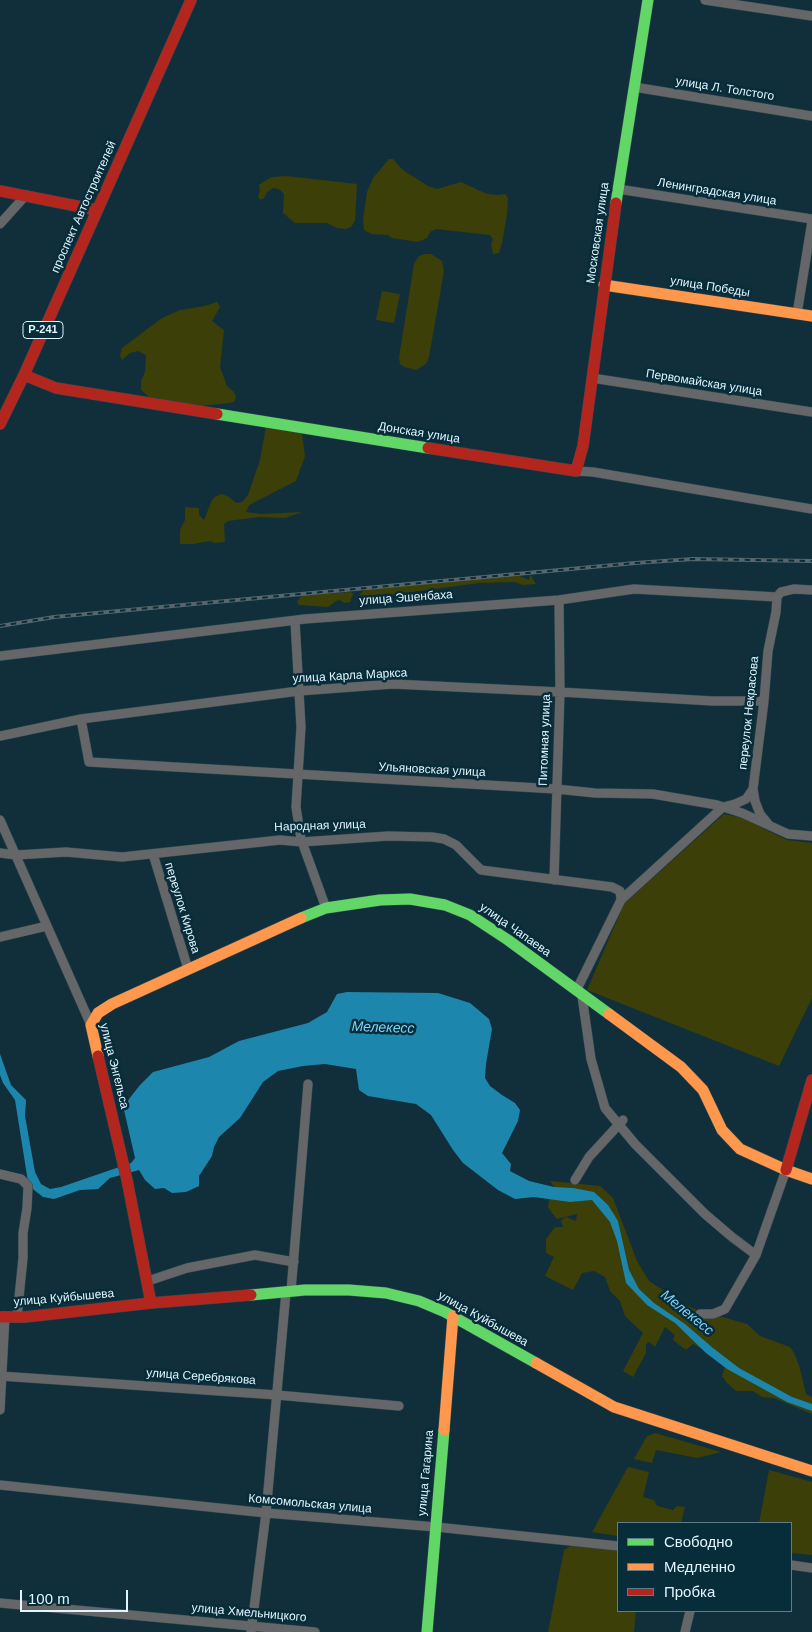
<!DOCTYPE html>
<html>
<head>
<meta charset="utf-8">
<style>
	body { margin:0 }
	#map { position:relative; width:812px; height:1632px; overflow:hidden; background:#112f3a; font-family:Helvetica,sans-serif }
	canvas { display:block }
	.legend { position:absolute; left:617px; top:1522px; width:175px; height:90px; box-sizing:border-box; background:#072c3a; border:1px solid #5f7c88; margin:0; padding:6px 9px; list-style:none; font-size:15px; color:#e2f5fe }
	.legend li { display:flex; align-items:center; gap:10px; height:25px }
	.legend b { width:25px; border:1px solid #5f7c88 }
	.scale { position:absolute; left:20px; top:1590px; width:108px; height:22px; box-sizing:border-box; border:2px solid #e2f5fe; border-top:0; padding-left:6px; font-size:15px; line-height:18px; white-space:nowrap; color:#e2f5fe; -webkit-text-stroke:4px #072c3a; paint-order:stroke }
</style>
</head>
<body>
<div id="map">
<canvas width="812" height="1632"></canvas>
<ul class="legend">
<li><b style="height:6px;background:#63d668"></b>Свободно</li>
<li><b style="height:6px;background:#ff974d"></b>Медленно</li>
<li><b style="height:6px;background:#b3261e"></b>Пробка</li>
</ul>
<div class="scale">100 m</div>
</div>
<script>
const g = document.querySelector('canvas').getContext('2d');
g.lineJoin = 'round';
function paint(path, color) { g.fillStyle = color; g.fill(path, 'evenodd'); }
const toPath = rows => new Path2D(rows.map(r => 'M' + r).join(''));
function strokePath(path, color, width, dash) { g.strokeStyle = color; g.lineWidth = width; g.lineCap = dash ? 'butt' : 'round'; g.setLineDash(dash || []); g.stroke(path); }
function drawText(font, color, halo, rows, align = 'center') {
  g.font = font + ' Helvetica,sans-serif'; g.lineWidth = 5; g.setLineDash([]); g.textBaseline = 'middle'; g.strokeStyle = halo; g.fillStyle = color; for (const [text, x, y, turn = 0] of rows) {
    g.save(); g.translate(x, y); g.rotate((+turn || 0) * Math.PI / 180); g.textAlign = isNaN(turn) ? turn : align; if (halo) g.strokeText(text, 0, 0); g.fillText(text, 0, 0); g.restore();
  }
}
paint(toPath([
	[389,159,393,159,403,170,428,186,437,189,461,182,487,194,498,195,505,194,508,198,507,215,502,243,499,253,493,254,491,244,493,239,490,235,436,229,430,232,427,238,418,242,392,238,388,235,371,234,364,230,363,220,367,192,373,178],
	[286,176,357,184,355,221,351,227,346,229,337,228,327,223,295,223,283,213,284,194,279,189,273,188,267,192,264,198,261,200,258,197,260,191,259,185,265,181,272,177],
	[425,254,431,254,442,261,444,271,429,357,426,364,416,370,404,367,400,364,399,357,414,264,419,256],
	[382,291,400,294,394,323,376,320],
	[217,302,220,307,212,321,224,330,220,367,227,386,234,392,236,397,234,402,229,403,201,406,150,398,141,390,141,381,145,372,146,355,138,351,130,353,122,360,120,356,122,348,162,318,180,310,205,306],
	[266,426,300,431,302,434,305,456,296,481,249,505,246,512,262,514,302,512,285,518,259,517,228,521,224,524,225,542,215,543,210,541,193,544,180,544,180,530,185,520,185,507,199,508,199,515,204,520,212,500,216,496,222,494,229,497,236,503,242,502,248,495,260,460],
	[530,574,536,584,523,585,514,582,479,583,367,598,359,595,364,590,369,589,433,582,517,575,529,580],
	[351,592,353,594,350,602,344,603,340,600,336,601,328,607,299,605,297,602,302,595],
	[724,814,742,818,787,840,812,843,812,998,779,1066,587,990,624,904],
	[550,1181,600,1186,613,1198,637,1261,649,1281,683,1303,704,1314,719,1316,747,1324,760,1336,790,1347,794,1353,799,1365,806,1394,812,1397,812,1414,774,1398,762,1397,753,1391,736,1391,727,1383,722,1376,725,1367,711,1354,693,1344,686,1350,673,1340,675,1335,665,1327,655,1347,649,1342,646,1344,646,1353,633,1377,623,1371,643,1333,625,1316,620,1301,610,1291,605,1277,594,1271,582,1273,573,1290,545,1276,554,1257,546,1253,546,1239,555,1227,563,1227,561,1220,566,1217,576,1221,577,1214,557,1219,552,1213,548,1207,549,1201,555,1188],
	[655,1433,721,1452,697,1458,656,1450,652,1463,634,1459,647,1436],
	[628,1467,649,1472,643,1497,654,1500,657,1506,673,1510,677,1506,685,1507,681,1523,618,1523,618,1536,592,1532],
	[769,1470,812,1482,812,1555,791,1553,791,1523,759,1523],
	[572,1545,618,1549,618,1611,636,1611,634,1632,548,1632,564,1550]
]), '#3c3f08');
paint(toPath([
	[347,992,438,993,470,1003,489,1019,492,1029,486,1064,485,1078,490,1086,502,1095,515,1103,520,1110,518,1121,502,1153,511,1164,510,1171,529,1181,554,1187,573,1188,594,1192,608,1205,618,1221,629,1270,639,1289,654,1303,685,1324,713,1348,739,1368,792,1397,812,1404,812,1411,787,1402,727,1369,706,1353,675,1323,647,1305,626,1283,617,1241,610,1222,592,1200,570,1202,534,1197,515,1199,498,1190,463,1163,453,1150,431,1115,416,1104,368,1096,359,1090,356,1069,325,1064,303,1066,278,1071,263,1082,240,1118,219,1137,214,1147,212,1156,199,1176,199,1186,186,1192,172,1193,164,1188,155,1189,145,1180,139,1170,110,1178,98,1189,80,1190,54,1199,43,1197,34,1190,28,1182,15,1100,3,1083,0,1075,0,1054,11,1085,26,1100,25,1116,35,1172,41,1184,50,1189,61,1187,131,1163,135,1158,124,1110,129,1099,140,1085,153,1072,209,1057,239,1041,308,1023,327,1012,337,994]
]), '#1d86ac');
const street = toPath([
	[705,0,812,16],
	[634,87,812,116],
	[618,189,812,219],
	[0,224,26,195],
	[797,314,812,221],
	[592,378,812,412],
	[576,471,593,472,812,509],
	[295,621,301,727,296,807,301,839,326,908],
	[0,656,305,619,559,600,634,589,777,597,781,592,794,589,812,590],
	[81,719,89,762,556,789,595,793,653,794,717,805,742,813,788,834,812,836],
	[0,736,81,719,299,691,393,684,560,692,712,701,764,701],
	[0,820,91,1025],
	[769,825,760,814,755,801,753,789,764,701,768,651,776,612,777,597],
	[0,853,16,855,66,852,122,857,280,840,302,842,388,836,432,837,444,839,456,845,481,870,612,887,620,891,621,900],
	[153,854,188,969],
	[554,880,560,692,559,600],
	[0,937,47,926],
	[576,991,621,900,723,807,735,804,746,799,753,789],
	[582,996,591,1059,605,1108,635,1144,705,1214,732,1237,756,1255,725,1309,713,1314,700,1314],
	[0,1174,21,1179,28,1186,27,1208,23,1233,23,1258,17,1317],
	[575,1180,589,1157,623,1120],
	[756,1255,786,1170],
	[148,1281,187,1268,255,1255,294,1262],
	[291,1291,308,1084],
	[0,1376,277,1395,399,1406],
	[0,1410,5,1316],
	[0,1485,266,1513,436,1527,618,1546],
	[791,1565,812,1568],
	[0,1603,315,1632],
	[251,1632,266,1513,286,1292],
	[685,1632,690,1611]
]);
const fast = toPath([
	[616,203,648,0],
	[217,414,428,448],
	[301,918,326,908,380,900,410,899,445,905,470,915,508,940,609,1014],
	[251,1295,305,1290,349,1290,386,1293,419,1301,445,1312,536,1363],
	[427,1632,444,1430]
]);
const slow = toPath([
	[604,285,812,316],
	[609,1014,681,1067,703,1090,722,1130,740,1149,786,1170,812,1179],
	[98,1056,91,1025,98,1013,112,1004,301,918],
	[536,1363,614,1407,812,1471],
	[444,1430,453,1316]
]);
const jam = toPath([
	[0,191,97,210],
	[24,375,56,388,217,414],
	[0,424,24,375,191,0],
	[428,448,576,471,583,446,616,203],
	[98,1056,127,1180,151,1303],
	[786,1170,812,1080],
	[0,1317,25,1317,151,1303,251,1295]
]);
strokePath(street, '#324952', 10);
strokePath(fast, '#324952', 12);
strokePath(slow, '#324952', 12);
strokePath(jam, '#324952', 12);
strokePath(street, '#656667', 9);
strokePath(fast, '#63d668', 11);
strokePath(slow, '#ff974d', 11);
strokePath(jam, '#b3261e', 11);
const rail = toPath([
	[0,626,54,617,635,563,693,559,812,561]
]);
strokePath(rail, '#58666b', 4);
strokePath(rail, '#072c3a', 2, [5.5]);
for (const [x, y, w] of [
	[43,330,40]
]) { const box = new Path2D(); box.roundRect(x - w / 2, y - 8.5, w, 17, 4); g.fillStyle = '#072c3a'; g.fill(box); strokePath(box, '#e2f5fe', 1); }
drawText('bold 11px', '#e2f5fe', null, [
	["Р-241",43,330]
]);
drawText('12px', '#e2f5fe', '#072c3a', [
	["улица Л. Толстого",725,89,9],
	["Ленинградская улица",717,192,9],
	["проспект Автостроителей",84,207,-66],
	["Московская улица",598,233,-82],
	["улица Победы",710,287,9],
	["Первомайская улица",704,383,9],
	["Донская улица",419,433,9],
	["улица Эшенбаха",406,598,-4],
	["улица Карла Маркса",350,676,-3],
	["переулок Некрасова",749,713,-84],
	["Питомная улица",545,740,-88],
	["Ульяновская улица",432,770,3],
	["Народная улица",320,826,-2],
	["переулок Кирова",182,908,73],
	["улица Чапаева",515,930,35],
	["улица Энгельса",114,1066,76],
	["улица Куйбышева",64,1298,-5],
	["улица Куйбышева",483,1319,29],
	["улица Серебрякова",201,1377,4],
	["улица Гагарина",426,1473,-85],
	["Комсомольская улица",310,1504,5],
	["улица Хмельницкого",249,1613,5]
]);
drawText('italic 14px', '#7dd5fd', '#072c3a', [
	["Мелекесс",383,1028,2],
	["Мелекесс",687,1313,39]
]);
</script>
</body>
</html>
